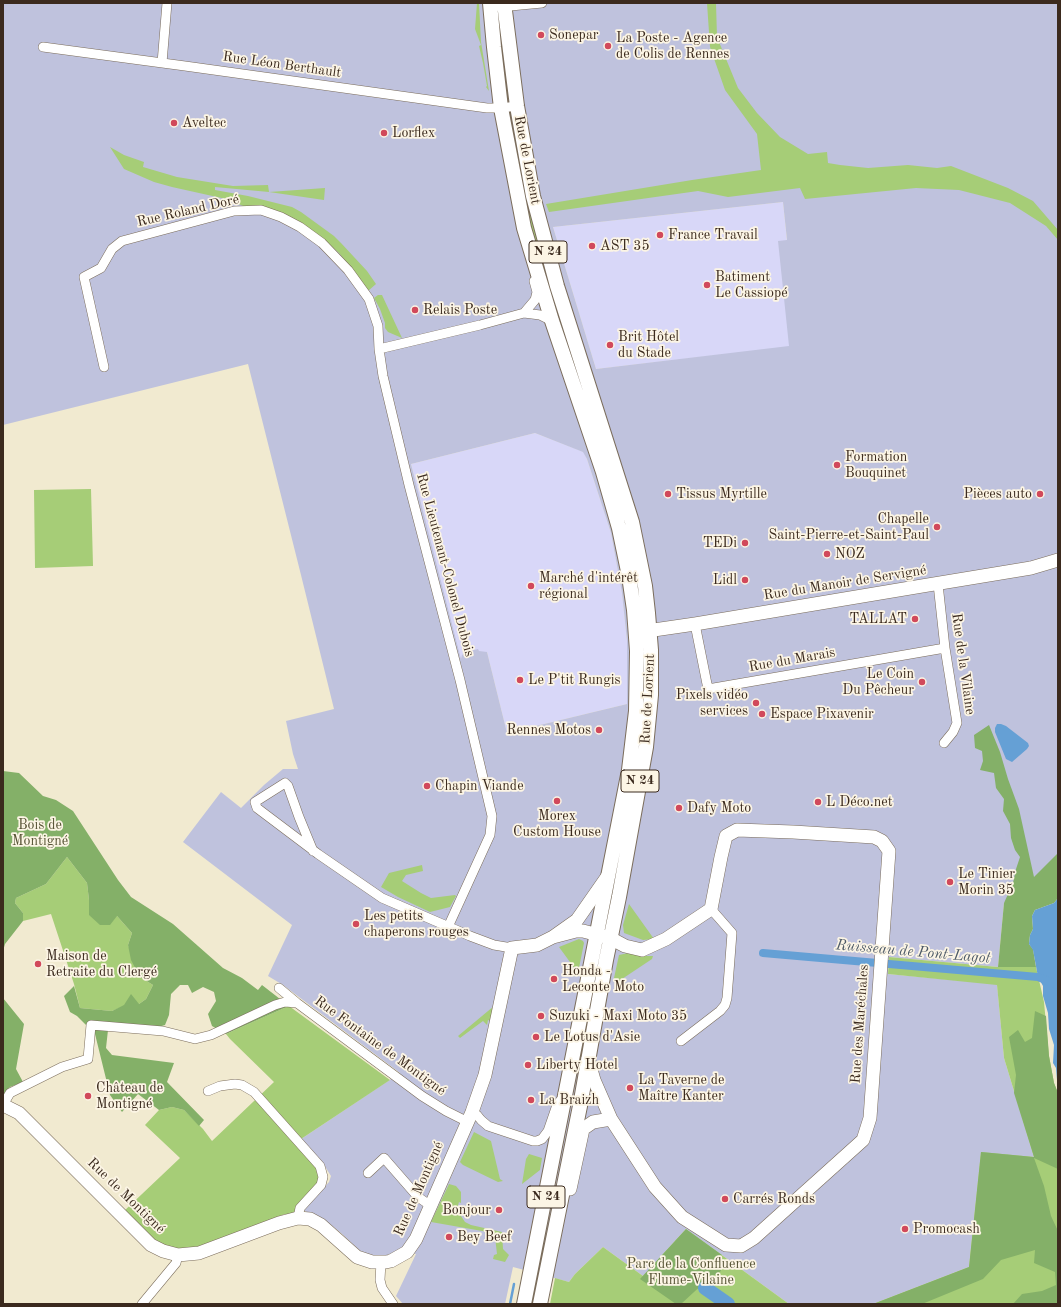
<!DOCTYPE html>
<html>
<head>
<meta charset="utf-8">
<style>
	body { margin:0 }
	#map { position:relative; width:1061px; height:1307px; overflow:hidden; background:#f1ead0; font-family:"Old Standard TT",serif }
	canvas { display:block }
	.frame { position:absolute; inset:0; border:4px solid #3b2a1e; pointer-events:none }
</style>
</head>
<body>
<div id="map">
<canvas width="1061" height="1307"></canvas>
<div class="frame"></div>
</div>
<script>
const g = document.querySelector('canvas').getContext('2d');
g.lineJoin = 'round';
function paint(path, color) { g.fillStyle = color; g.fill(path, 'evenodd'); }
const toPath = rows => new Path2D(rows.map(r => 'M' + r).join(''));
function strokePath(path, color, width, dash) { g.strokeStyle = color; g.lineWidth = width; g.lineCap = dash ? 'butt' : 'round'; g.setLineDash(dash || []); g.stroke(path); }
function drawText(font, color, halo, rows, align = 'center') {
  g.font = font + ' "Old Standard TT",serif'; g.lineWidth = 3.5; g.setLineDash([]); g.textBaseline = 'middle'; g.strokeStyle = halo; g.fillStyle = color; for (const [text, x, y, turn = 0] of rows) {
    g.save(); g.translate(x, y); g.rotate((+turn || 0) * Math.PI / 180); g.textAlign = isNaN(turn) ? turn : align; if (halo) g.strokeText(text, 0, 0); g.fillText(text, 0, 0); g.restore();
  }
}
paint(toPath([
	[783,202,787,241,779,242,790,347,596,369,553,227],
	[535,433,584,452,587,459,611,533,622,593,627,641,627,704,507,733,487,652,461,661,411,464]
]), '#d8d7f8');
paint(toPath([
	[3,3,1058,3,1058,854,1032,886,1004,903,998,967,889,957,888,974,997,984,1004,1058,1034,1157,981,1153,969,1267,873,1304,789,1304,686,1229,643,1276,603,1247,575,1274,569,1282,513,1267,505,1304,403,1304,396,1296,416,1254,401,1250,379,1258,368,1256,359,1250,342,1234,330,1224,303,1210,329,1182,331,1176,324,1165,301,1139,400,1073,283,985,268,976,292,925,183,842,221,792,241,808,264,785,283,769,298,769,293,754,286,721,334,709,301,575,248,364,3,425],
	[783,202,787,240,778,241,789,346,596,369,553,227],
	[535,433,583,452,587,459,611,533,622,593,627,641,627,704,507,733,487,652,479,651,478,649,466,652,462,655,461,659,411,464]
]), '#bfc2dd');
paint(toPath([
	[477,3,479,3,481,42,489,91,486,87,487,86,483,63,479,46,481,45,475,29],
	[707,3,716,3,717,37,738,88,757,113,780,137,808,154,827,152,828,163,840,165,868,168,908,165,937,168,951,166,1008,188,1033,201,1058,230,1058,240,1046,226,1010,203,959,190,916,188,805,199,800,188,728,197,698,191,549,212,546,204,692,180,761,170,757,134,725,90,710,47],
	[518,142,555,293,552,294,544,266,538,259,512,144],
	[110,147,124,155,144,162,143,167,177,177,233,186,268,185,269,192,325,188,324,200,269,192,215,187,215,190,248,196,292,207,301,212,334,236,341,243,367,271,376,284,368,291,339,253,322,238,226,199,172,187,154,182,124,169],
	[378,295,382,295,402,338,388,332,385,328,385,323,380,309,374,298],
	[91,489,93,566,35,568,34,490],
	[67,857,87,883,89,900,89,915,117,916,132,933,128,945,140,977,153,985,146,999,139,1004,124,1006,112,1011,80,1008,74,984,51,914,23,921,23,913,15,903,16,898,46,884],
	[422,865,423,871,406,875,402,881,421,893,431,898,455,895,456,896,450,907,430,912,398,897,381,887,389,873],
	[629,904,654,939,643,940,624,933,623,925],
	[579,939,583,941,584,943,578,973,559,947],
	[628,953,644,956,653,956,652,959,616,983,614,978,619,955],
	[889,957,998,967,1036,967,1044,1002,1049,1056,1054,1083,1058,1093,1058,1304,873,1304,969,1267,981,1152,1034,1157,1004,1058,997,985,888,974],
	[289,1006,390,1080,301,1139,319,1168,320,1184,294,1214,285,1214,194,1250,171,1251,152,1241,123,1212,180,1158,145,1125,159,1110,172,1107,184,1110,203,1129,212,1141,274,1082,230,1039,226,1034],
	[494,1006,491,1021,488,1020,487,1025,483,1021,460,1038,458,1036],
	[474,1132,491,1141,500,1179,503,1181,498,1182,463,1165,460,1162],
	[529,1154,542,1158,540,1170,522,1184,526,1159],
	[449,1184,456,1186,461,1192,461,1203,459,1202,457,1209,460,1210,461,1216,465,1222,471,1225,502,1232,503,1249,509,1255,505,1262,493,1259,494,1255,497,1254,495,1237,488,1236,488,1232,431,1222],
	[686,1229,789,1304,550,1304,555,1278,569,1282,575,1274,603,1247,643,1276]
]), '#a6cd77');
paint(toPath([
	[989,725,1000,752,1008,779,1019,809,1034,877,1058,853,1058,898,1054,903,1035,910,1032,916,1033,929,1030,935,1029,944,1033,949,1036,967,998,967,1004,903,1013,883,1016,869,1020,857,1015,850,1011,838,1010,824,1003,811,1004,799,996,788,994,773,980,770,983,761,982,751,975,748,974,735],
	[3,771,19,773,43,796,56,800,73,811,118,880,131,897,173,924,223,968,242,978,258,990,262,985,289,1006,226,1034,212,1026,208,1014,216,1001,214,992,203,987,192,993,188,985,180,985,171,994,169,1015,165,1025,155,1028,108,1030,106,1048,112,1055,174,1063,167,1082,204,1120,199,1126,184,1110,172,1107,159,1110,138,1094,122,1112,110,1095,95,1034,77,1016,70,1012,64,996,74,986,80,1008,112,1011,124,1005,131,994,139,1004,146,999,153,985,140,977,131,960,128,945,132,933,117,916,110,925,100,925,89,915,89,900,87,883,67,857,46,884,16,898,15,903,23,913,23,921,5,944,3,951],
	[3,998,24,1024,16,1069,23,1082,10,1087,3,1095],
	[1035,1011,1046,1016,1049,1056,1054,1083,1058,1093,1058,1169,1034,1158,1044,1186,1051,1216,1058,1231,1058,1304,1013,1304,1022,1294,1042,1291,1056,1285,1055,1272,1034,1263,1035,1250,1001,1260,983,1279,922,1304,873,1304,969,1267,981,1152,1034,1157,1014,1093,1016,1075,1009,1037,1018,1030,1025,1042,1032,1038],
	[686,1229,722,1255,719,1260,721,1271,707,1280,681,1304,676,1304,640,1279]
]), '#84b068');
paint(toPath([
	[997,724,1001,724,1006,726,1028,743,1029,746,1027,749,1012,762,1006,759,995,732,995,728],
	[1058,898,1058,1082,1057,1080,1056,1068,1053,1063,1054,1045,1049,1029,1048,1013,1043,996,1043,986,1038,977,1033,950,1029,944,1030,935,1033,929,1032,916,1035,910,1054,903]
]), '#65a0d5');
strokePath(toPath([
	[510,1304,514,1284]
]), '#65a0d5', 2.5);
strokePath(toPath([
	[763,953,1038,977,1058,985]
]), '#65a0d5', 8);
strokePath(toPath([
	[705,1288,728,1304]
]), '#65a0d5', 14);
const street = toPath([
	[500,7,542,3],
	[43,47,185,66,487,108,501,108,517,106],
	[162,63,167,3],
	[524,313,535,300,537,292,534,281],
	[379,349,480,325,524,313,540,315,552,321],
	[104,367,84,277,101,268,112,249,122,241,234,211,261,210,281,217,300,227,322,243,348,270,369,299,378,326,379,349,383,376,409,485,460,680,492,816,490,835,448,927],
	[938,584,945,648,957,723,953,732,944,743],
	[695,624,708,689,945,648],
	[313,851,299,817,288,786,285,783,255,802,257,808,318,854,382,898,470,936,494,945,512,948],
	[279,988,297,1003,422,1096,446,1111,468,1122],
	[681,1041,720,1011,725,1005,727,998,732,933,711,909],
	[208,1091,220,1086,235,1084,242,1085,254,1092,320,1166,323,1177,321,1185,300,1208,298,1218],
	[3,1105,10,1093,62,1067,88,1059,91,1025,163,1031,195,1039,211,1035,275,1005,285,1002,297,1003],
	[472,1112,477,1115,481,1120,488,1126,533,1141,537,1141,542,1139,548,1131,557,1105,560,1101],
	[368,1173,384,1158,418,1197,431,1206],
	[381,1262,380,1280,382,1288,393,1304],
	[142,1304,176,1263,178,1255]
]);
const secondary = toPath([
	[640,632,695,624,922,586,1031,568,1058,560],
	[553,937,576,931,583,931,610,938,625,946,642,950,666,939,711,909,721,857,726,836,737,830,793,832,874,837,882,841,889,851,870,1118,863,1140,754,1238,741,1246,726,1245,682,1217,655,1187,611,1119,594,1080,588,1059],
	[3,1105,19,1113,151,1245,163,1251,178,1255,199,1253,279,1223,298,1218,310,1219,321,1225,357,1257,372,1262,386,1262,391,1261,407,1252,416,1239,472,1112,485,1075,512,948,537,945,553,937,577,920,607,877],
	[570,1189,583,1129,593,1122,611,1119]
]);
const primary = toPath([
	[490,3,494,47,501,108,524,228,552,321,603,472,619,528,629,576,634,610,637,651,636,711,629,770,524,1304],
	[504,3,517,106,533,196,557,286,632,522,645,586,648,613,651,650,651,695,646,747,619,897,606,960,580,1106,540,1304]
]);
strokePath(street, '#7b6d5c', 10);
strokePath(secondary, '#7b6d5c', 14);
strokePath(primary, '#7b6d5c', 16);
strokePath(street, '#fff', 9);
strokePath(secondary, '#fff', 13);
strokePath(primary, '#fff', 14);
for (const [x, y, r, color] of [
	[541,35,4,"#d1495b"],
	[608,46,4,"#d1495b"],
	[174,123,4,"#d1495b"],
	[384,133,4,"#d1495b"],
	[660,235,4,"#d1495b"],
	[592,246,4,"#d1495b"],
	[707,285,4,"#d1495b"],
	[415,310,4,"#d1495b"],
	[610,345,4,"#d1495b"],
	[837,465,4,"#d1495b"],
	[668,494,4,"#d1495b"],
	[1040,494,4,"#d1495b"],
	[937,527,4,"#d1495b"],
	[745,543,4,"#d1495b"],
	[827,554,4,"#d1495b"],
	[745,580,4,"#d1495b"],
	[531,586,4,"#d1495b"],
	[915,619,4,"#d1495b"],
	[520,680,4,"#d1495b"],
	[922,682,4,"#d1495b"],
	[756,703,4,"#d1495b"],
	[762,714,4,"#d1495b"],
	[599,730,4,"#d1495b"],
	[427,786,4,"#d1495b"],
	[557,801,4,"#d1495b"],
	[818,802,4,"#d1495b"],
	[679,808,4,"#d1495b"],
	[950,882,4,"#d1495b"],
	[356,924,4,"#d1495b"],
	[38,964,4,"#d1495b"],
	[554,979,4,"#d1495b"],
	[541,1016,4,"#d1495b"],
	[536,1037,4,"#d1495b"],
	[528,1065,4,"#d1495b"],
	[630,1088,4,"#d1495b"],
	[88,1096,4,"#d1495b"],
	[531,1100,4,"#d1495b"],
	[725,1199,4,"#d1495b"],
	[499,1210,4,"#d1495b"],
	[905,1229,4,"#d1495b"],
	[449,1237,4,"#d1495b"]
]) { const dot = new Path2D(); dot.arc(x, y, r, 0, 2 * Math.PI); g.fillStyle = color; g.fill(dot); strokePath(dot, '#fcf5e5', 1.5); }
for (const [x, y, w] of [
	[548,252,38],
	[640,781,38],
	[546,1197,38]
]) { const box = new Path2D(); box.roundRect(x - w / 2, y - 11, w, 22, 3); g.fillStyle = '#fcf5e5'; g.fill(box); strokePath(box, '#3b2a1e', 1); }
drawText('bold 13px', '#3b2a1e', null, [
	["N 24",548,252],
	["N 24",640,781],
	["N 24",546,1197]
]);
drawText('14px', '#3b2a1e', '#fcf5e5', [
	["Sonepar",549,35],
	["La Poste - Agence",616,38],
	["de Colis de Rennes",616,54],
	["Aveltec",182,123],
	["Lorflex",392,133],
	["France Travail",668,235],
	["AST 35",600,246],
	["Batiment",715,277],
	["Le Cassiopé",715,293],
	["Relais Poste",423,310],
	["Brit Hôtel",618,337],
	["du Stade",618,353],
	["Formation",845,457],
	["Bouquinet",845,473],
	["Tissus Myrtille",676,494],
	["Pièces auto",1032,494,"right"],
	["Chapelle",929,519,"right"],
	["Saint-Pierre-et-Saint-Paul",929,535,"right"],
	["TEDi",737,543,"right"],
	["NOZ",835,554],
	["Marché d'intérêt",539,578],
	["régional",539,594],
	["Lidl",737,580,"right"],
	["TALLAT",907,619,"right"],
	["Le Coin",914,674,"right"],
	["Du Pêcheur",914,690,"right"],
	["Le P'tit Rungis",528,680],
	["Pixels vidéo",748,695,"right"],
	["services",748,711,"right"],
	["Espace Pixavenir",770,714],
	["Rennes Motos",591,730,"right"],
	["Chapin Viande",435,786],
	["L Déco.net",826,802],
	["Dafy Moto",687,808],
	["Morex",557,816,"center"],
	["Custom House",557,832,"center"],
	["Le Tinier",958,874],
	["Morin 35",958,890],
	["Les petits",364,916],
	["chaperons rouges",364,932],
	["Maison de",46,956],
	["Retraite du Clergé",46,972],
	["Honda -",562,971],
	["Leconte Moto",562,987],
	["Suzuki - Maxi Moto 35",549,1016],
	["Le Lotus d'Asie",544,1037],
	["Liberty Hotel",536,1065],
	["La Taverne de",638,1080],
	["Maître Kanter",638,1096],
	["Château de",96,1088],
	["Montigné",96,1104],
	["La Braizh",539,1100],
	["Carrés Ronds",733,1199],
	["Bonjour",491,1210,"right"],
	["Promocash",913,1229],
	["Bey Beef",457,1237]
], 'left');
drawText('14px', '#3b2a1e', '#fcf5e5', [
	["Rue Léon Berthault",282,65,8],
	["Rue de Lorient",527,160,79],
	["Rue Roland Doré",188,211,-13],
	["Rue Lieutenant-Colonel Dubois",445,565,75],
	["Rue du Manoir de Servigné",845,583,-9],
	["Rue du Marais",792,660,-10],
	["Rue de la Vilaine",963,664,82],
	["Rue de Lorient",648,699,-87],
	["Rue des Maréchales",860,1024,-86],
	["Rue Fontaine de Montigné",380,1046,36],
	["Rue de Montigné",419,1189,-66],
	["Rue de Montigné",126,1196,44]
]);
drawText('14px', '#565334', '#fcf5e5', [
	["Bois de",40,825],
	["Montigné",40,841],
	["Parc de la Confluence",691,1264],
	["Flume-Vilaine",691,1280]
]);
drawText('italic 15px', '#4c5967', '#fcf5e5', [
	["Ruisseau de Pont-Lagot",913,952,5]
]);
</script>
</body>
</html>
